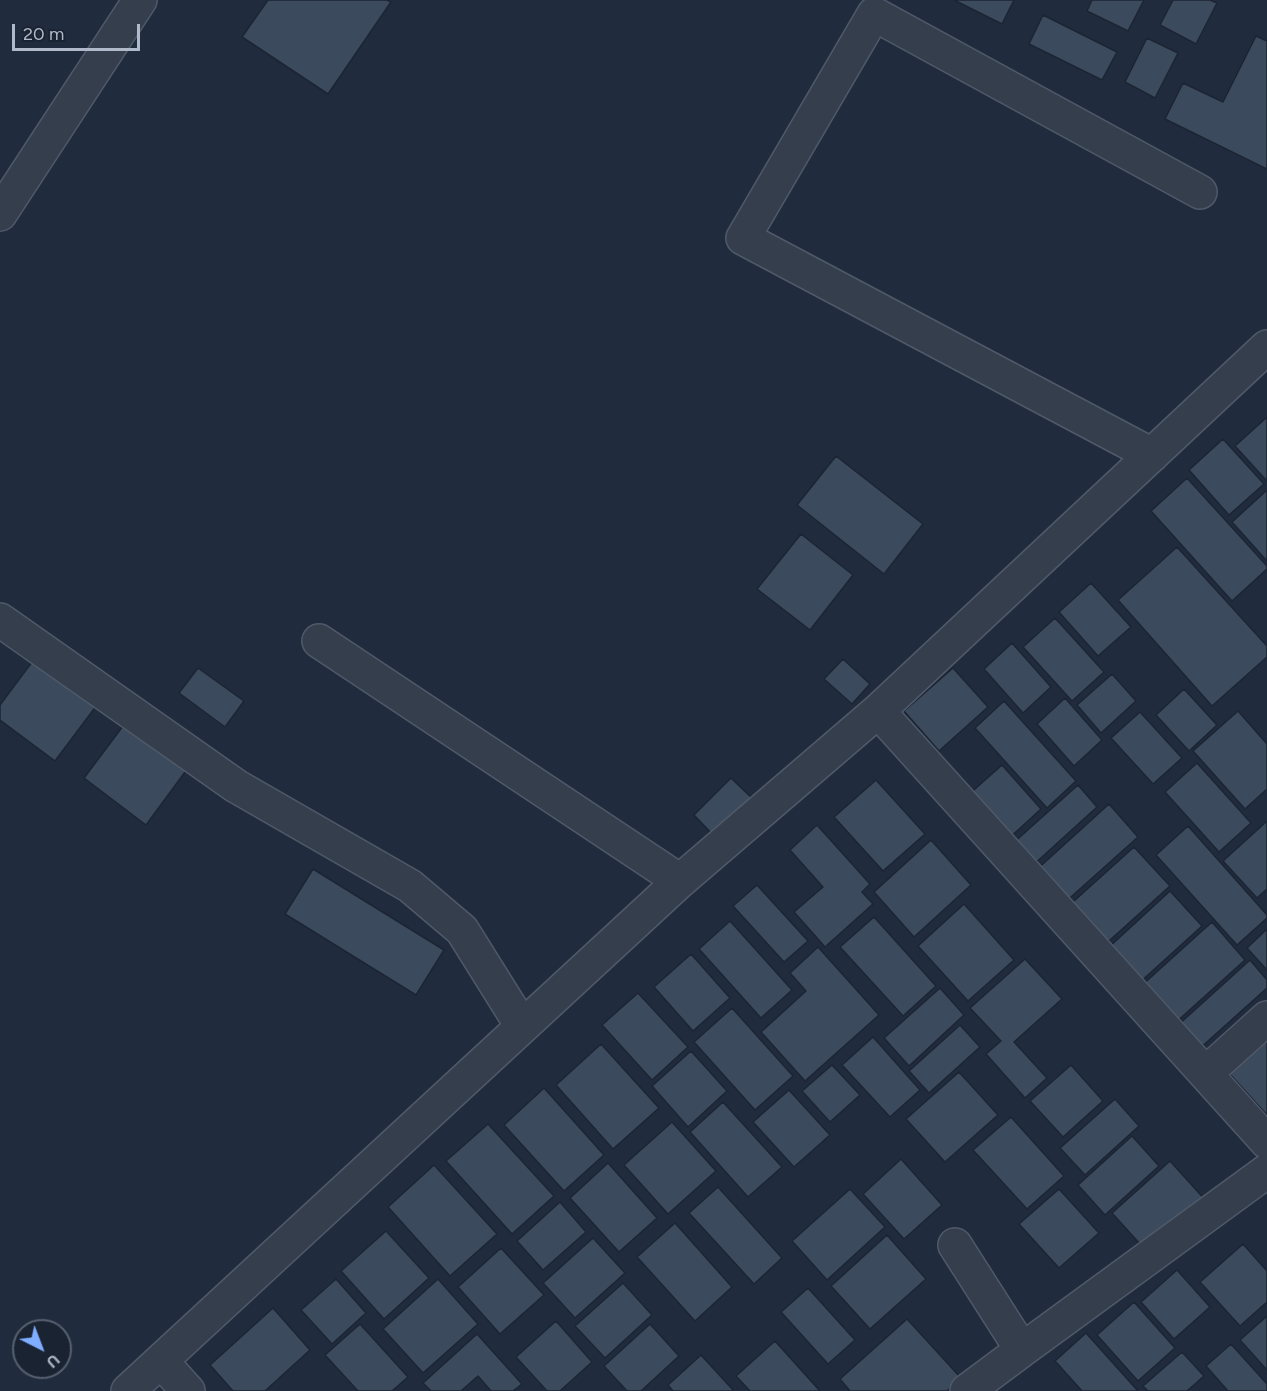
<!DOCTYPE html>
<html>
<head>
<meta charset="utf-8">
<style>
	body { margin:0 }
	#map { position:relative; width:1267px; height:1391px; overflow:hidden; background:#202c3d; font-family:Figtree,sans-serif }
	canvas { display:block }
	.north { position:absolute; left:12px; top:1319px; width:60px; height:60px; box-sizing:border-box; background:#1a2332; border:2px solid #565f6e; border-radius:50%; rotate:138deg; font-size:16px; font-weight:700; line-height:24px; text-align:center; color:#b0b9c9 }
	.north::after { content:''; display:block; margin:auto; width:21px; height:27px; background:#7fadff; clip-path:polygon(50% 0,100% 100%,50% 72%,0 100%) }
	.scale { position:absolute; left:12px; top:24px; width:128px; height:27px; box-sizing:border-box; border:3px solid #b0b9c9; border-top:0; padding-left:8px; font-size:18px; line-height:21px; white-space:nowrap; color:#b0b9c9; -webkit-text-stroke:4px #1a2332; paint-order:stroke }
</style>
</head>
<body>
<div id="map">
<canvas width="1267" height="1391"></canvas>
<div class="north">U</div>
<div class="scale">20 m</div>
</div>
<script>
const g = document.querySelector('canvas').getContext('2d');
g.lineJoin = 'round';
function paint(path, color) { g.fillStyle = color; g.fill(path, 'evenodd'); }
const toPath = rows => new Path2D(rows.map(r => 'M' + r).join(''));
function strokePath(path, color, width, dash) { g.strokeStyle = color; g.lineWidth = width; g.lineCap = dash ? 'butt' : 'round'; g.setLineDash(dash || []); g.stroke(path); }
const building = toPath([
	[268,0,387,0,391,2,328,94,242,37,268,0],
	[954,0,1014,0,1002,24,954,0],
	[1092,0,1144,0,1128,31,1087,11,1092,0],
	[1173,0,1210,0,1217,3,1196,44,1160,25,1173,0],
	[1043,15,1117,52,1102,80,1029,44,1043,15],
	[1256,36,1267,41,1267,169,1165,119,1183,83,1223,102,1256,36],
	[1147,38,1178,53,1155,98,1125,82,1147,38],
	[1267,417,1267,481,1235,446,1267,417],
	[1223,439,1264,484,1229,515,1189,470,1223,439],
	[836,456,923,524,884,574,797,505,836,456],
	[1187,478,1267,566,1267,569,1232,601,1151,511,1187,478],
	[1267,490,1267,560,1266,560,1232,522,1267,490],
	[801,534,853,575,810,630,757,589,801,534],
	[1177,547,1267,646,1267,657,1212,706,1118,600,1177,547],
	[1091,583,1131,627,1098,656,1059,612,1091,583],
	[1055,618,1104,672,1072,701,1023,647,1055,618],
	[1012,643,1051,687,1023,713,984,669,1012,643],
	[35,658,97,705,55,761,0,720,0,705,35,658],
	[843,659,870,684,852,704,824,679,843,659],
	[198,668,244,701,225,727,179,693,198,668],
	[953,668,988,707,939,751,904,711,953,668],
	[1112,674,1136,701,1101,733,1077,705,1112,674],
	[1184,689,1217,725,1189,751,1156,715,1184,689],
	[1065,698,1102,740,1074,766,1037,724,1065,698],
	[1004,701,1076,781,1047,808,975,728,1004,701],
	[1238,711,1267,744,1267,789,1245,809,1193,751,1238,711],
	[1140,712,1182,758,1153,784,1111,738,1140,712],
	[126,722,188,768,146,825,84,778,126,722],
	[1197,763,1251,823,1219,852,1165,792,1197,763],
	[1002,765,1041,809,1006,841,966,797,1002,765],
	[731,778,755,801,717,839,694,815,731,778],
	[876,780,925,834,883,871,834,817,876,780],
	[1078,785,1097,807,1031,867,1011,845,1078,785],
	[1109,804,1138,837,1062,905,1033,873,1109,804],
	[1267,821,1267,889,1257,898,1223,861,1267,821],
	[817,825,870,884,862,892,873,904,825,947,794,912,823,887,790,850,817,825],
	[1188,826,1267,915,1267,918,1237,945,1156,855,1188,826],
	[931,840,971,885,914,937,874,892,931,840],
	[1134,847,1170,886,1100,949,1064,910,1134,847],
	[313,869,444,950,416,995,285,914,313,869],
	[757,885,808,941,784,962,733,906,757,885],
	[1170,891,1202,926,1138,984,1107,949,1170,891],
	[964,904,1014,960,968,1001,918,946,964,904],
	[874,917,936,986,903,1016,840,947,874,917],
	[730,921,792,990,761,1018,699,949,730,921],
	[1212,922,1245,960,1174,1024,1140,987,1212,922],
	[1267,929,1267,970,1247,948,1267,929],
	[818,947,879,1015,805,1081,761,1032,806,991,790,973,818,947],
	[691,954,730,998,693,1031,654,987,691,954],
	[1025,959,1062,999,1014,1042,1047,1078,1025,1098,986,1054,1001,1041,970,1008,1025,959],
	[1250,960,1267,980,1267,988,1198,1050,1177,1026,1250,960],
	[940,988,964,1015,909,1066,884,1038,940,988],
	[638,993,688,1047,652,1080,602,1025,638,993],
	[732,1008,793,1076,755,1110,694,1042,732,1008],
	[960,1025,980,1047,929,1093,909,1071,960,1025],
	[1267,1035,1267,1115,1227,1071,1267,1035],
	[873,1037,920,1090,890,1117,842,1065,873,1037],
	[601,1044,659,1108,613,1149,556,1085,601,1044],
	[691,1051,727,1091,688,1127,652,1086,691,1051],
	[832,1065,860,1095,830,1122,802,1091,832,1065],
	[1071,1065,1103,1101,1063,1137,1030,1101,1071,1065],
	[959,1072,998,1115,945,1162,906,1119,959,1072],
	[544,1088,604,1155,564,1191,504,1125,544,1088],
	[789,1090,830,1135,794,1167,753,1122,789,1090],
	[1115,1099,1139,1126,1085,1175,1060,1148,1115,1099],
	[723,1102,782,1167,748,1197,690,1132,723,1102],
	[1011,1117,1064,1176,1027,1209,973,1150,1011,1117],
	[672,1122,716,1171,668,1214,624,1165,672,1122],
	[488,1124,554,1196,512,1234,446,1161,488,1124],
	[1132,1136,1159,1166,1105,1215,1078,1185,1132,1136],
	[901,1159,942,1205,904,1239,863,1194,901,1159],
	[1170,1161,1208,1203,1150,1255,1112,1213,1170,1161],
	[608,1163,657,1218,619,1252,570,1198,608,1163],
	[434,1165,497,1234,450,1276,388,1207,434,1165],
	[718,1187,782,1258,754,1284,689,1213,718,1187],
	[850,1189,885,1227,827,1280,792,1241,850,1189],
	[1059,1189,1099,1233,1059,1268,1019,1224,1059,1189],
	[560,1202,586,1232,543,1270,517,1241,560,1202],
	[675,1223,732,1287,695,1321,637,1257,675,1223],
	[386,1231,429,1278,384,1319,341,1271,386,1231],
	[887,1235,926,1279,870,1329,831,1286,887,1235],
	[593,1238,625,1273,575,1318,543,1283,593,1238],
	[1243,1244,1267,1271,1267,1302,1240,1326,1200,1282,1243,1244],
	[501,1248,544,1295,500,1334,458,1287,501,1248],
	[1177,1270,1210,1307,1174,1339,1141,1302,1177,1270],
	[336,1279,366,1313,332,1344,301,1310,336,1279],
	[438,1279,478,1324,423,1373,383,1329,438,1279],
	[623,1283,652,1315,605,1358,575,1326,623,1283],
	[808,1288,855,1340,828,1364,781,1312,808,1288],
	[1134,1302,1175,1348,1138,1381,1097,1335,1134,1302],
	[273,1308,310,1350,265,1391,233,1391,210,1365,273,1308],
	[1267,1316,1267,1370,1240,1340,1267,1316],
	[907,1319,961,1378,947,1391,850,1391,840,1379,907,1319],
	[556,1321,592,1362,560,1391,547,1391,516,1357,556,1321],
	[360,1324,408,1377,392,1391,358,1391,325,1355,360,1324],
	[650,1324,679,1356,641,1391,627,1391,604,1366,650,1324],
	[1086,1333,1138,1391,1082,1391,1055,1361,1086,1333],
	[477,1334,522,1384,513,1391,491,1391,478,1376,461,1391,431,1391,423,1383,477,1334],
	[775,1341,820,1391,750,1391,736,1376,775,1341],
	[1231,1344,1267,1384,1267,1391,1228,1391,1206,1366,1231,1344],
	[1182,1352,1204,1376,1187,1391,1148,1391,1143,1386,1182,1352],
	[701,1355,734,1391,673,1391,668,1385,701,1355]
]);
paint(building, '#3c4a5d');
strokePath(building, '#1c2534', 1.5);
const minor = toPath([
	[0,214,140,0],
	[1267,347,878,711,1267,1142],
	[1152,455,743,238,874,14,1200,192],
	[0,620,236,786,410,886,462,930,522,1026],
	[319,641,680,881],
	[1206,1073,1267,1018],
	[955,1245,1022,1350,1267,1171],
	[161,1361,188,1391],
	[128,1391,680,881,878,711],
	[967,1391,1022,1350]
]);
strokePath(minor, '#505968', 36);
strokePath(minor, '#343e4d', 33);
</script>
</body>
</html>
